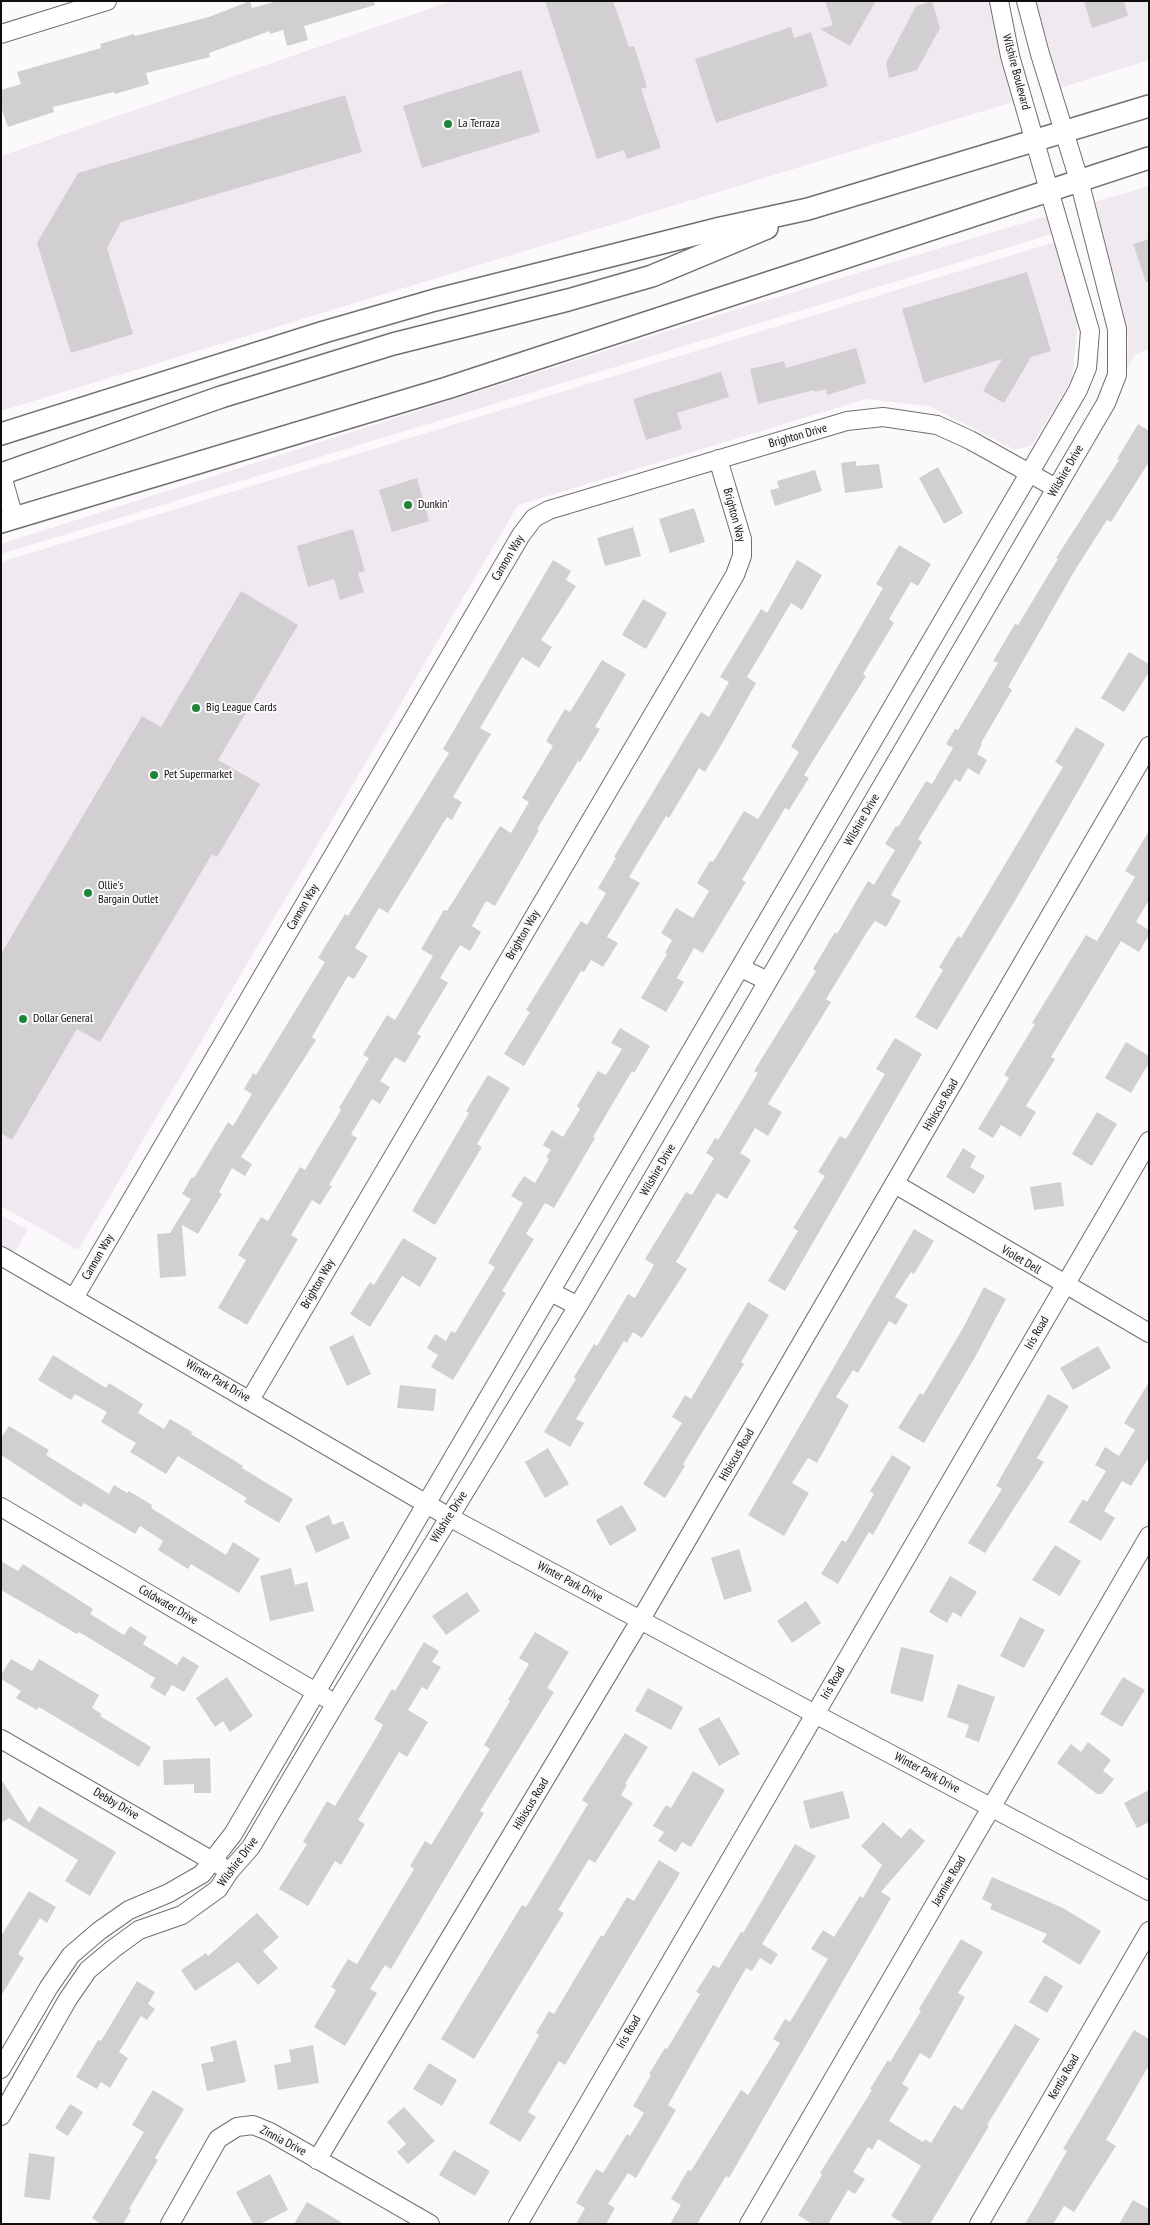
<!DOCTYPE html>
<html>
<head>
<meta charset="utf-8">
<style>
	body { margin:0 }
	#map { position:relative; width:1150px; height:2225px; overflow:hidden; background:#fcf9fc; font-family:"PT Sans Narrow",sans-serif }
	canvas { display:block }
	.frame { position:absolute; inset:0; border:2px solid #0f0e0f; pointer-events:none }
</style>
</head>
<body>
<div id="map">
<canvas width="1150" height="2225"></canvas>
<div class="frame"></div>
</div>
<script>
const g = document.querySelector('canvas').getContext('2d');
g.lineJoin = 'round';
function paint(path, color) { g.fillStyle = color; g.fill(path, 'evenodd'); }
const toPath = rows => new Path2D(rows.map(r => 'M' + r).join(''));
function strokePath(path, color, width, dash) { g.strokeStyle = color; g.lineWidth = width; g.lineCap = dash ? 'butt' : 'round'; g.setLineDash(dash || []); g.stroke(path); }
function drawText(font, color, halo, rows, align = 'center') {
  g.font = font + ' "PT Sans Narrow",sans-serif'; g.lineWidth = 4; g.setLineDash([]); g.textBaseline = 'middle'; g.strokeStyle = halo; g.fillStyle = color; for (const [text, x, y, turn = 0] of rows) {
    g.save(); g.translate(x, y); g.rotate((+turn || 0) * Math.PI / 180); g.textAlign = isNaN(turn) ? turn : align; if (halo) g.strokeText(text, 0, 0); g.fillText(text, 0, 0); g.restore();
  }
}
paint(toPath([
	[452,1,989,1,1000,57,1013,102,1,411,1,156],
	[1036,1,1149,1,1149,60,1060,88],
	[1149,186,1149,349,1136,354,1127,369,1128,338,1125,320,1094,202],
	[1047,216,1052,234,1,554,1,544,718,315],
	[1055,242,1078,321,1072,379,1032,445,1015,450,929,406,866,399,518,505,78,1250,1,1206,1,562],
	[1,1215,28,1230,14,1253,1,1245]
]), '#f1e9f0');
paint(toPath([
	[250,1,252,8,277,1,374,1,375,5,304,26,308,40,287,46,283,30,270,34,270,31,209,53,210,57,146,73,149,84,115,94,114,92,53,107,54,112,8,127,1,107,1,90,21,84,17,72,101,48,100,44,134,34,135,36,209,17],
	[545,1,613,1,629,47,634,46,647,87,641,89,661,148,627,159,624,150,597,159],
	[825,1,876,1,850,46,820,29,833,25],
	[932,1,940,28,917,70,889,78,886,63,916,6],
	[1084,1,1124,1,1128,16,1092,28],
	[791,27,794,38,811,32,828,86,716,123,695,59],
	[521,70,540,132,422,168,403,106],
	[345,95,362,152,121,222,107,248,133,334,71,353,37,243,78,173],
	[1149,239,1149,282,1146,282,1133,244],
	[1027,272,1051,351,1031,357,1004,403,983,391,1002,359,924,383,902,309],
	[856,348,866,383,827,395,826,389,815,392,814,390,758,404,750,369,784,361,786,368],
	[721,372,729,397,677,413,682,429,646,440,633,399],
	[1138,424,1149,431,1149,462,1111,522,1107,520,1075,570,1008,687,1012,690,981,743,982,744,977,754,987,760,979,775,968,768,960,782,955,779,918,839,922,842,891,895,901,901,886,927,875,921,867,932,826,999,831,1002,768,1104,782,1112,768,1136,755,1128,740,1153,751,1160,727,1199,717,1193,676,1262,687,1269,642,1338,633,1332,627,1343,624,1341,576,1419,584,1423,570,1447,544,1432,576,1379,574,1377,594,1344,597,1346,628,1294,635,1298,654,1265,645,1259,686,1192,692,1195,714,1158,706,1153,715,1138,718,1140,758,1073,754,1071,816,971,813,969,835,932,837,934,868,881,874,885,895,850,885,844,896,826,898,827,926,781,932,784,953,748,946,744,955,729,958,730,998,663,993,661,1015,624,1018,625,1058,559,1056,558,1119,460,1117,459],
	[856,461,856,466,879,464,883,488,845,493,841,463],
	[938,467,963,513,944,524,919,478],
	[815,470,822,491,775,506,770,490,779,488,777,481],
	[417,478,429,521,392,532,379,490],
	[694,508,705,542,670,553,659,519],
	[633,527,641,556,605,566,597,538],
	[353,529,365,571,358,573,364,592,340,600,334,579,308,587,297,546],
	[899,545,931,564,918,586,911,582,889,619,894,623,863,674,866,676,804,775,809,778,789,810,785,808,742,880,746,882,703,953,694,948,677,978,684,982,666,1012,641,998,667,954,665,953,672,940,661,933,676,908,693,918,709,891,697,883,710,861,713,862,744,811,758,819,799,752,791,747,883,588,876,584],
	[553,560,571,571,566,580,576,586,541,640,552,647,539,668,522,657,480,728,491,734,453,797,462,802,452,820,447,817,388,913,379,908,355,948,368,956,354,979,348,976,312,1037,316,1040,241,1157,252,1164,245,1176,232,1168,219,1192,222,1194,198,1234,182,1225,186,1276,160,1278,157,1234,170,1233,191,1199,182,1194,192,1177,194,1178,228,1122,233,1126,252,1094,244,1089,253,1073,256,1075,325,962,318,958,345,914,348,916,449,753,443,749],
	[797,560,822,575,802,610,791,603,747,677,756,683,723,742,705,772,699,768,669,818,666,816,629,877,640,883,607,937,618,943,603,967,591,960,584,972,581,971,524,1066,504,1054,530,1012,526,1010,581,921,587,925,606,893,598,888,616,858,614,857,701,712,709,717,729,682,720,677,761,609,767,613],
	[241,591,298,625,218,760,260,784,217,857,212,854,100,1042,77,1029,12,1140,1,1133,1,954,142,716,161,727],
	[643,599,667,613,646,649,622,635],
	[1129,652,1149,664,1149,672,1124,712,1101,698],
	[602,660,626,674,595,727,600,729,580,762,578,761,537,829,539,830,495,906,486,901,472,926,481,932,470,951,460,945,440,978,448,983,417,1034,421,1036,405,1063,395,1057,380,1081,390,1087,380,1104,372,1099,351,1134,357,1138,329,1185,332,1186,320,1205,312,1200,291,1235,298,1239,247,1325,218,1308,246,1260,238,1255,261,1217,268,1221,300,1167,305,1170,341,1110,339,1108,369,1058,363,1055,387,1015,395,1020,433,956,421,949,444,910,447,911,500,826,511,833,529,802,522,798,553,746,546,741,565,709,570,712],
	[1076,727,1105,744,1016,899,937,1030,915,1017,943,970,939,967,958,936,961,938,1063,767,1055,762],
	[1149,831,1149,900,1136,922,1149,930,1149,935,1139,952,1121,941,1051,1057,1055,1059,1026,1106,1036,1112,1021,1137,1001,1125,993,1138,978,1129,1009,1078,1004,1075,1035,1024,1032,1023,1086,935,1097,941,1135,877,1125,871],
	[620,1028,650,1046,634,1073,632,1071,593,1137,595,1138,554,1208,545,1203,526,1234,534,1239,502,1291,506,1293,453,1380,431,1367,438,1355,427,1348,435,1334,446,1341,451,1331,455,1333,495,1267,488,1263,523,1203,511,1196,524,1176,535,1183,549,1159,546,1157,551,1150,543,1145,552,1130,563,1137,580,1109,577,1106,598,1071,606,1075,622,1049,611,1043],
	[895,1038,922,1054,785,1291,768,1281,798,1231,793,1228,825,1176,818,1172,840,1136,846,1139,885,1074,876,1069],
	[1126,1042,1149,1056,1149,1063,1131,1093,1105,1078],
	[488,1075,510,1088,477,1144,482,1147,435,1225,412,1211,469,1113,466,1111],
	[1097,1112,1117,1124,1092,1166,1072,1154],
	[963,1148,976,1156,970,1167,985,1176,974,1194,946,1177],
	[1061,1182,1064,1206,1034,1210,1030,1187],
	[914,1229,934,1241,914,1274,911,1272,895,1297,908,1305,896,1325,889,1321,858,1373,853,1370,836,1397,849,1405,817,1463,808,1458,792,1483,809,1493,784,1536,748,1515],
	[403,1238,437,1258,420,1287,402,1276,370,1327,350,1314,370,1282,374,1285],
	[984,1287,1006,1299,974,1359,924,1443,898,1428,920,1393,923,1395,963,1328],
	[748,1302,769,1315,741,1362,744,1364,683,1464,685,1466,665,1498,643,1484,682,1423,672,1417,685,1395,691,1399],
	[353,1335,371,1374,347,1386,329,1347],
	[1098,1346,1111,1368,1073,1390,1060,1368],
	[53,1355,106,1388,109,1383,143,1404,138,1413,164,1429,170,1419,192,1432,191,1434,243,1466,242,1468,293,1499,279,1523,244,1502,247,1498,178,1456,166,1474,130,1452,136,1443,101,1422,107,1412,75,1394,71,1400,38,1380],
	[1149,1382,1149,1457,1131,1486,1122,1481,1104,1511,1115,1518,1101,1541,1069,1522,1083,1499,1087,1502,1106,1471,1095,1465,1105,1447,1119,1456,1135,1430,1124,1423],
	[400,1385,436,1389,434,1411,397,1408],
	[1048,1394,1069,1406,1037,1458,1044,1462,985,1553,968,1543,1002,1489,996,1486],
	[9,1426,49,1450,46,1455,109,1494,114,1485,127,1493,129,1491,152,1505,151,1508,226,1555,233,1542,260,1559,239,1593,191,1564,188,1569,158,1550,163,1541,140,1526,135,1534,84,1503,81,1507,1,1455,1,1438],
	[548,1448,569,1484,545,1498,525,1462],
	[892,1455,911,1467,873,1535,869,1532,838,1584,821,1574,842,1540,846,1542,874,1494,870,1491],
	[622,1505,637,1530,610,1546,596,1520],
	[329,1515,333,1525,343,1521,350,1538,316,1553,305,1526],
	[1055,1545,1081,1561,1060,1596,1032,1580],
	[739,1549,752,1591,724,1600,711,1558],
	[1,1561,18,1571,23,1564,93,1609,90,1614,124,1635,130,1626,147,1637,143,1644,177,1665,183,1656,199,1666,184,1692,172,1685,165,1696,150,1687,155,1678,79,1632,77,1634,1,1590],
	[291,1568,295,1585,307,1582,314,1611,270,1621,260,1576],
	[950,1576,977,1592,961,1617,953,1612,947,1623,929,1612],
	[467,1592,480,1611,446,1635,432,1616],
	[806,1601,821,1623,792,1643,777,1621],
	[1020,1617,1045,1630,1024,1668,1000,1656],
	[535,1632,569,1652,547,1688,554,1692,480,1811,484,1813,391,1969,385,1965,370,1989,377,1993,345,2046,314,2027,336,1990,331,1987,348,1959,357,1964,414,1869,410,1866,425,1841,431,1845,490,1749,484,1745,510,1701,508,1700,529,1664,519,1658],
	[424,1642,439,1651,432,1662,441,1667,427,1690,422,1687,408,1710,428,1722,407,1757,399,1752,358,1820,365,1824,341,1865,335,1861,308,1906,279,1889,307,1844,303,1842,327,1801,335,1806,376,1738,383,1725,374,1719,392,1689,395,1691],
	[901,1647,934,1655,923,1702,890,1693],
	[11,1659,32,1671,39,1659,99,1695,92,1708,102,1714,100,1716,151,1747,139,1767,39,1707,37,1710,16,1698,21,1691,1,1679,1,1675],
	[227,1677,253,1716,230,1732,223,1721,215,1727,196,1698],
	[1123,1677,1145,1690,1122,1727,1100,1714],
	[958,1684,995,1697,979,1742,965,1737,969,1725,947,1717],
	[648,1688,683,1707,671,1730,635,1711],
	[719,1717,740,1754,719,1766,698,1729],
	[625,1733,648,1747,625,1784,627,1785,621,1795,633,1803,595,1863,589,1859,558,1910,564,1913,474,2059,441,2039,522,1905,526,1907,588,1804,582,1800],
	[1088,1742,1111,1760,1103,1771,1114,1779,1102,1794,1097,1794,1057,1763,1071,1744,1081,1752],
	[210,1758,211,1793,194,1793,194,1784,164,1785,163,1760],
	[693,1771,725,1790,691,1847,682,1842,676,1852,658,1841,664,1832,653,1826,666,1805,671,1808],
	[1,1779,29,1823,39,1806,116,1852,90,1896,65,1881,78,1860,9,1818,1,1823],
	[1149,1790,1149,1822,1137,1828,1124,1803],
	[843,1791,850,1818,810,1829,803,1801],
	[883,1822,901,1838,910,1828,925,1841,881,1892,891,1898,729,2178,726,2176,697,2224,670,2224,681,2205,671,2199,688,2170,691,2171,741,2090,748,2095,780,2043,773,2039,785,2019,790,2022,828,1959,811,1949,823,1930,834,1937,860,1896,863,1898,882,1865,861,1846],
	[795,1844,816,1856,762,1944,778,1954,771,1965,760,1958,752,1971,746,1968,668,2105,676,2110,636,2178,628,2173,608,2204,615,2208,606,2224,576,2224,585,2208,576,2203,596,2169,603,2173,627,2134,630,2136,644,2113,633,2106,651,2075,649,2074,665,2048,667,2049,700,1994,696,1992,713,1965,719,1968,741,1932,743,1933],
	[659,1860,680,1873,565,2065,559,2061,528,2112,536,2117,520,2142,489,2123,539,2035,536,2033,549,2011,554,2014,601,1935,603,1937,627,1897,634,1901],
	[992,1877,1063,1908,1101,1931,1080,1965,1042,1942,1047,1934,990,1909,992,1904,982,1899],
	[29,1891,56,1907,47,1923,40,1918,18,1954,24,1958,1,1996,1,1936],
	[257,1913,279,1937,263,1951,278,1968,258,1985,238,1962,195,1991,181,1970,206,1953,208,1956],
	[961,1939,983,1952,958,1993,965,1997,930,2059,920,2053,902,2084,909,2088,889,2121,923,2142,925,2139,931,2143,954,2105,962,2110,1015,2024,1040,2039,987,2125,989,2126,930,2224,904,2224,891,2216,921,2166,878,2139,872,2150,868,2147,853,2172,865,2179,855,2194,848,2190,828,2224,812,2224,798,2215,822,2175,820,2173,872,2090,870,2089,888,2060,890,2062,921,2011,919,2009],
	[1045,1975,1063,1986,1047,2013,1029,2002],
	[137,1981,155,1992,148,2004,155,2009,147,2020,141,2016,119,2052,128,2058,110,2088,101,2082,97,2089,76,2077,98,2040,101,2041],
	[1134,2030,1149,2039,1149,2065,1106,2140,1116,2146,1074,2212,1064,2206,1053,2224,1025,2224,1067,2151,1063,2149],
	[236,2040,246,2082,207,2091,201,2064,214,2061,210,2047],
	[313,2045,319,2083,278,2090,274,2065,291,2062,289,2050],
	[429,2063,457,2080,442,2106,413,2089],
	[153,2090,184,2109,155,2158,158,2160,129,2209,131,2210,123,2224,101,2224,92,2218,144,2132,132,2125],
	[70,2104,83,2112,68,2136,55,2128],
	[404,2107,435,2141,408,2164,397,2152,406,2144,387,2122],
	[454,2150,490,2171,475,2196,439,2175],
	[29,2153,55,2157,50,2200,24,2197],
	[270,2174,288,2210,260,2224,253,2224,236,2192],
	[1133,2200,1149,2209,1149,2224,1119,2224],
	[307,2202,344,2224,294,2224]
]), '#d2cfd2');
const minor = toPath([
	[1,34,107,1],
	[1,472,14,518],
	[741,968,768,981],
	[895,1184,1149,1333],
	[1,1256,449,1517,815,1714,1149,1891],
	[551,1292,578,1306],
	[74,1298,521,535,534,518,549,510,847,421,883,417,937,425,970,440,1056,488],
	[250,1400,735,575,742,556,742,539,718,459],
	[1,1507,326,1698],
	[1,1739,221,1866],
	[1,2069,49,1987,71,1955,99,1931,129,1910,169,1893,202,1874,233,1834,1078,390,1087,368,1090,331,1010,56,999,1],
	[1,2116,68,1999,88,1970,113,1949,139,1930,182,1915,218,1889,229,1872,251,1847,336,1703,578,1306,1106,403,1117,375,1117,329,1079,180,1040,54,1026,1],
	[317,2160,641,1619,1149,746],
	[170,2224,218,2139,237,2127,253,2125,270,2132,430,2224],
	[518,2224,1149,1141],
	[749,2224,1149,1536],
	[979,2224,1149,1931]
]);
const major = toPath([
	[1,434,324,332,435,300,721,228,808,209,1149,106],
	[1,474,221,397,393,344,568,300,652,276,767,228],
	[1,522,447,388,1149,158]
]);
strokePath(minor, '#716f71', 20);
strokePath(major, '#716f71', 24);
strokePath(minor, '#fff', 18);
strokePath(major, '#fff', 21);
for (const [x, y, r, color] of [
	[448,124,5,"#1d8439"],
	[408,505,5,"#1d8439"],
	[196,708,5,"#1d8439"],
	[154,775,5,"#1d8439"],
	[88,893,5,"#1d8439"],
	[23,1019,5,"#1d8439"]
]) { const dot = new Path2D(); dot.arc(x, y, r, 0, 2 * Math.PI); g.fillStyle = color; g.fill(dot); strokePath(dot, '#fcf9fc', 2); }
drawText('12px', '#0f0e0f', '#fcf9fc', [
	["Wilshire Boulevard",1016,72,75],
	["Brighton Drive",798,436,-16],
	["Wilshire Drive",1066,471,-60],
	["Brighton Way",734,515,75],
	["Cannon Way",508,558,-59],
	["Wilshire Drive",862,820,-60],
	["Cannon Way",303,907,-60],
	["Brighton Way",523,935,-60],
	["Hibiscus Road",941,1105,-60],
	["Wilshire Drive",658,1170,-60],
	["Cannon Way",98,1257,-60],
	["Violet Dell",1021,1260,31],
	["Brighton Way",318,1284,-60],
	["Iris Road",1037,1333,-60],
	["Winter Park Drive",218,1381,30],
	["Hibiscus Road",737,1455,-60],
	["Wilshire Drive",449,1517,-58],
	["Winter Park Drive",570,1582,28],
	["Coldwater Drive",168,1605,30],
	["Iris Road",833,1683,-60],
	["Winter Park Drive",927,1773,28],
	["Debby Drive",116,1804,30],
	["Hibiscus Road",531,1804,-59],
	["Wilshire Drive",238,1862,-53],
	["Jasmine Road",949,1881,-60],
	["Iris Road",629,2032,-60],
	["Kentia Road",1064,2077,-60],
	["Zinnia Drive",283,2141,28]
]);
drawText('12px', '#0f0e0f', '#fcf9fc', [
	["La Terraza",458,124],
	["Dunkin'",418,505],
	["Big League Cards",206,708],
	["Pet Supermarket",164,775],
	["Ollie's",98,886],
	["Bargain Outlet",98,900],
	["Dollar General",33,1019]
], 'left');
</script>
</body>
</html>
